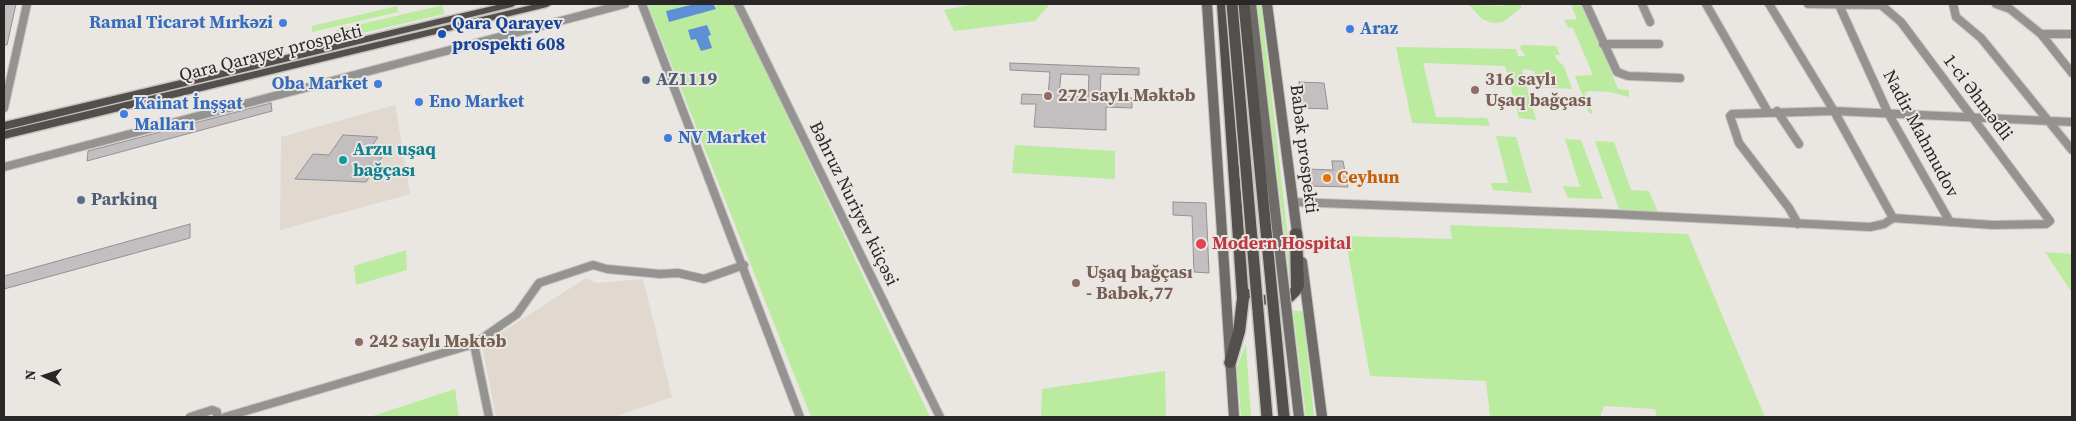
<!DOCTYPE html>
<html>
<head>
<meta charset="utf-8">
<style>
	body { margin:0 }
	#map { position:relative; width:2076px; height:421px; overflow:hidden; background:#eae6e2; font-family:"Source Serif 4",serif }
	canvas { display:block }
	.frame { position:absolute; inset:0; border:5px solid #292826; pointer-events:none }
	.north { position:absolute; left:20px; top:351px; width:50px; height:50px; -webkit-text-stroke:4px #eae6e2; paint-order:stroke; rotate:274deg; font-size:14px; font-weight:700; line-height:20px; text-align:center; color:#292826 }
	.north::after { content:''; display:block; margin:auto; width:18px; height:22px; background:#292826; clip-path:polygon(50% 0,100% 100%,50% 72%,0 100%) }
</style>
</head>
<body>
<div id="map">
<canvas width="2076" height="421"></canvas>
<div class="frame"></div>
<div class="north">N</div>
</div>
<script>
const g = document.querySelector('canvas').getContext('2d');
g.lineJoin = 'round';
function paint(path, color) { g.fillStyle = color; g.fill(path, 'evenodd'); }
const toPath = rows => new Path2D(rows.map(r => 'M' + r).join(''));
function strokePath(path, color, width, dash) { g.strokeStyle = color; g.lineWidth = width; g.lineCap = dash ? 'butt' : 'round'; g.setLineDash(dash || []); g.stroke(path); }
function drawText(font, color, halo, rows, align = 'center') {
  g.font = font + ' "Source Serif 4",serif'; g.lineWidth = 4; g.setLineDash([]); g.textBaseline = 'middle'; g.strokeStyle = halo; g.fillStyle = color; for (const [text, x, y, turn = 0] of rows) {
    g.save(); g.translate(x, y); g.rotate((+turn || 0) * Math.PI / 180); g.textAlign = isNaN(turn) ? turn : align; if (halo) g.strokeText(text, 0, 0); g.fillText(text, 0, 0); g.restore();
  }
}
paint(toPath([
	[395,105,410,194,280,230,281,137],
	[586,278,596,283,643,279,672,397,614,417,496,417,482,345]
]), '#e1d8cf');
paint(toPath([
	[655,4,734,4,930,417,811,417,648,5],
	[977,4,1021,5,1050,4,1035,21,954,31,944,10],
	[1257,4,1261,4,1294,289,1291,290],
	[1503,4,1520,4,1522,7,1503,22,1493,23,1482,19,1469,5,1503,6],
	[443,5,444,14,337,39,336,30],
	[1571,5,1585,6,1618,89,1629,90,1629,97,1610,92,1589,91,1585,93,1593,114,1589,113,1575,76,1593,75,1573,28,1568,27,1564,20,1577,19],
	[397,6,398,12,312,32,312,26],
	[1523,45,1556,46,1560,55,1555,55,1556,59,1564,66,1572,89,1539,87,1534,71,1522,69,1536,120,1519,118,1505,66,1423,63,1436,117,1487,118,1490,126,1412,123,1396,47,1516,49,1518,56,1526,56,1519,47],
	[1496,136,1516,137,1532,193,1493,190,1491,183,1508,183],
	[1565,139,1581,140,1603,199,1568,198,1563,186,1580,187],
	[1595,141,1614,142,1631,190,1649,191,1658,212,1619,209],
	[1015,145,1115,151,1115,179,1012,173],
	[1450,225,1688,234,1765,417,1657,417,1655,409,1604,406,1600,417,1490,417,1486,381,1370,376,1345,236,1452,239],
	[406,250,407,270,356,285,354,266],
	[2045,252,2072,254,2072,293],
	[1293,311,1303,311,1314,417,1306,417],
	[1246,344,1251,417,1241,417,1237,367],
	[1165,371,1166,417,1041,417,1042,389],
	[455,389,459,417,370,417]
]), '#bbeb9f');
paint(toPath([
	[695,4,713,4,716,9,669,22,666,11],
	[707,25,711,35,708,36,712,48,701,51,696,39,691,40,688,30]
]), '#5f8fd6');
const building = toPath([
	[4,4,16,4,7,45,4,45,4,4],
	[1010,63,1139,68,1139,75,1101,74,1100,97,1132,98,1132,108,1106,107,1106,130,1034,127,1036,104,1021,104,1022,94,1048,95,1050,72,1010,70,1010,63],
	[1061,74,1089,75,1088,97,1059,96,1061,74],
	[1299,82,1324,83,1328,109,1302,108,1299,82],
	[271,103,272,111,87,161,88,151,271,103],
	[343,135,378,137,365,156,382,157,366,182,295,179,313,154,329,155,343,135],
	[1332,161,1343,161,1348,187,1309,186,1307,169,1333,170,1332,161],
	[1173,202,1206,203,1209,273,1194,272,1192,216,1173,215,1173,202],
	[190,224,190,238,4,289,4,276,190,224]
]);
paint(building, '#c3bec0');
strokePath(building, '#959092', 1);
const street = toPath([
	[642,4,800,417],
	[738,4,940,417],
	[1586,4,1617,72,1628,76,1680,78],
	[1642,4,1650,22],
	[1706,4,1768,112],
	[1769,4,1834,111,1893,218],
	[1808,4,1881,5],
	[1953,4,1956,17,1981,38,2072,150],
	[1996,4,2010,9,2041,34,2072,73],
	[1839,5,1888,113,1950,222],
	[2041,34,2072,34],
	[1603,44,1659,44],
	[4,108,27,4],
	[1777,111,1799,144],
	[4,167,625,4],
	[1293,202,1614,214,1870,227,1884,224,1893,218,1993,225,2046,224,2050,221,1901,22,1880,4],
	[1798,224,1789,208,1739,143,1730,116,1732,114,1834,111,2072,122],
	[474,344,489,417],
	[190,417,212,410,217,412,217,417],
	[225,417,474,344,517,314,539,283,593,265,607,269,660,274,678,273,704,279,744,265]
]);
const secondary = toPath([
	[1207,4,1234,417],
	[1267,4,1298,240],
	[1302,262,1322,417]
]);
const primary = toPath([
	[501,4,517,4,512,7,4,130,4,122,501,4],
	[536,4,552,4,547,7,4,139,4,131,536,4],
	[1217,4,1227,4,1248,289,1255,290,1263,295,1281,296,1291,288,1290,232,1292,229,1296,228,1300,229,1302,232,1304,286,1300,294,1293,301,1281,306,1260,304,1249,298,1245,332,1236,363,1234,367,1230,368,1226,367,1224,363,1233,332,1237,298,1217,4]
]);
strokePath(street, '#c7c4c0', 10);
strokePath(secondary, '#c7c4c0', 12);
strokePath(primary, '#c7c4c0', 3);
strokePath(street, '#959392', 8);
strokePath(secondary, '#6e6b69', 10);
paint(primary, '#534f4d');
const secondaryBridge = toPath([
	[1251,4,1299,417]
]);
const primaryBridge = toPath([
	[1232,4,1267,417],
	[1244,4,1284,417]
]);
strokePath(secondaryBridge, '#c7c4c0', 12, []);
strokePath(primaryBridge, '#c7c4c0', 14, []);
strokePath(secondaryBridge, '#6e6b69', 10);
strokePath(primaryBridge, '#534f4d', 11);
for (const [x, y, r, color] of [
	[283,23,5,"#3f7fe0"],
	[1350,29,5,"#3f7fe0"],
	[442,34,5,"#1a4fb4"],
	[646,80,5,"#5c6f8a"],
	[378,84,5,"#3f7fe0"],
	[1475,90,5,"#8d6e63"],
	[1048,96,5,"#8d6e63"],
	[419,102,5,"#3f7fe0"],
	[124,114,5,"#3f7fe0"],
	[668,138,5,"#3f7fe0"],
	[343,160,5,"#0f9aa8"],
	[1327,178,5,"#e8710a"],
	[81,200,5,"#5c6f8a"],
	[1201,244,6,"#e0444e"],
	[1076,283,5,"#8d6e63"],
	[359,342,5,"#8d6e63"]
]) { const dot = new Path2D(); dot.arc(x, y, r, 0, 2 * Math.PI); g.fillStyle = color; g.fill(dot); strokePath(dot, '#eae6e2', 2); }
drawText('bold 18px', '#366cbe', '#eae6e2', [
	["Ramal Ticarət Mırkəzi",273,23,"right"],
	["Araz",1360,29],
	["Oba Market",368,84,"right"],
	["Eno Market",429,102],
	["Kainat İnşşat",134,104],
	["Malları",134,125],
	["NV Market",678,138]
], 'left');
drawText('bold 18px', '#164399', '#eae6e2', [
	["Qara Qarayev",452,24],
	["prospekti 608",452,45]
], 'left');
drawText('18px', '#292826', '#eae6e2', [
	["Qara Qarayev prospekti",271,54,-14],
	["1-ci Əhmədli",1977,98,53],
	["Nadir Mahmudov",1920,134,62],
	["Babək prospekti",1303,149,83],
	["Bəhruz Nuriyev küçəsi",853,204,64]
]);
drawText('bold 18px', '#4e5e75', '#eae6e2', [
	["AZ1119",656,80],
	["Parkinq",91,200]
], 'left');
drawText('bold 18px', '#785e54', '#eae6e2', [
	["316 saylı",1485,80],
	["Uşaq bağçası",1485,101],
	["272 saylı Məktəb",1058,96],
	["Uşaq bağçası",1086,273],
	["- Babək,77",1086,294],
	["242 saylı Məktəb",369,342]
], 'left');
drawText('bold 18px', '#0d838f', '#eae6e2', [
	["Arzu uşaq",353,150],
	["bağçası",353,171]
], 'left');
drawText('bold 18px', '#c56008', '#eae6e2', [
	["Ceyhun",1337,178]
], 'left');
drawText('bold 18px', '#be3a42', '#eae6e2', [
	["Modern Hospital",1212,244]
], 'left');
</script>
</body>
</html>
